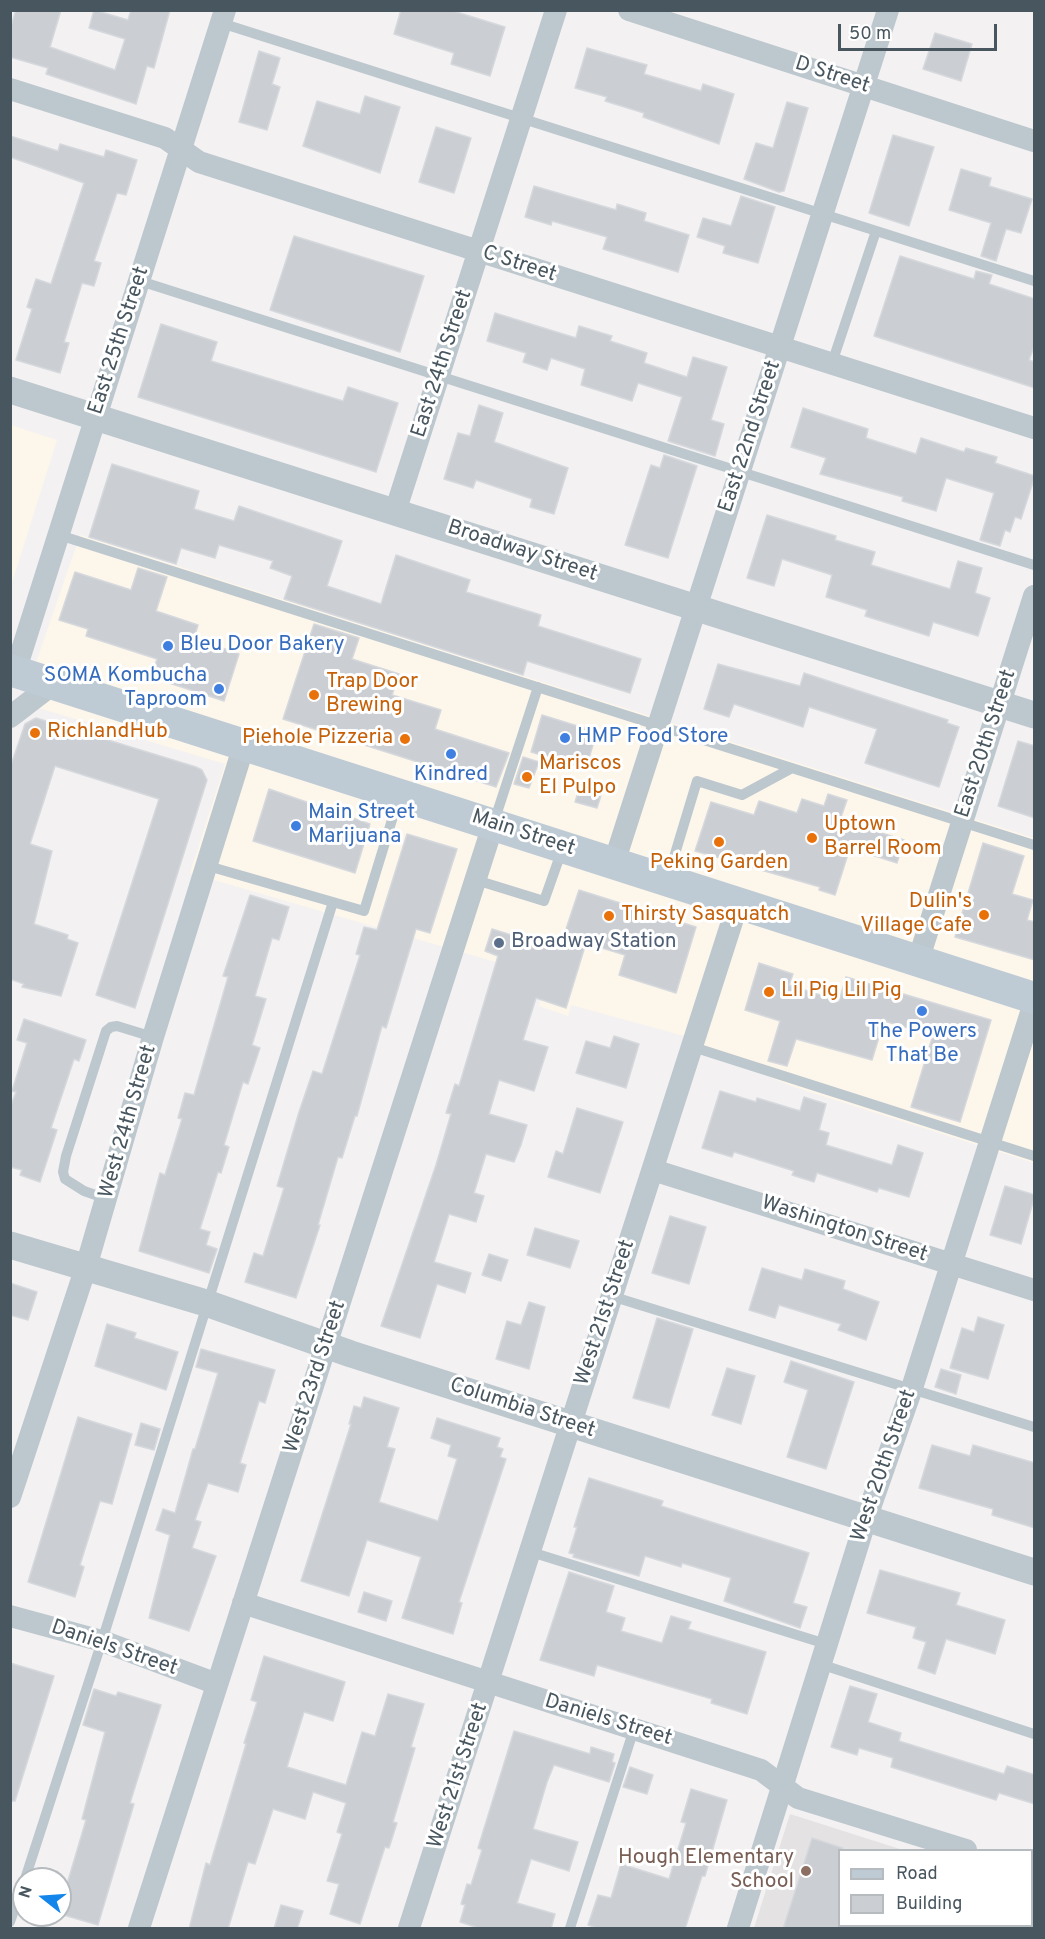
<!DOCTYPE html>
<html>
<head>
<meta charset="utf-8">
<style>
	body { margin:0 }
	#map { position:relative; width:1045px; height:1939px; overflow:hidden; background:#f3f1f1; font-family:Overpass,sans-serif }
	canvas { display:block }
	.frame { position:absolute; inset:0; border:12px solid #48565f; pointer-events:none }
	.legend { position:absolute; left:838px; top:1849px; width:195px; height:78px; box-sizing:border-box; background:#fff; border:2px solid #b6bbbf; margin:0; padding:8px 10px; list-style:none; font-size:18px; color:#48565f }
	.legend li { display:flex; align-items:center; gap:12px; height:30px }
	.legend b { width:30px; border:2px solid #b6bbbf }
	.north { position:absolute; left:12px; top:1867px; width:60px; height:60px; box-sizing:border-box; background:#fff; border:2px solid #b6bbbf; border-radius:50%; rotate:287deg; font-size:16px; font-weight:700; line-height:24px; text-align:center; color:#48565f }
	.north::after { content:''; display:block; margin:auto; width:21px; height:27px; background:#1385eb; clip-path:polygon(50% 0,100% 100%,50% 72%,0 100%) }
	.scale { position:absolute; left:838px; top:24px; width:159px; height:27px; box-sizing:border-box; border:3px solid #48565f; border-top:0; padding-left:8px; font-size:18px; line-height:21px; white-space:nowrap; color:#48565f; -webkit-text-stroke:4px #fff; paint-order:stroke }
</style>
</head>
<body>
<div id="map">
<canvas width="1045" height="1939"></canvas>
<div class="frame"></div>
<ul class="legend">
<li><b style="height:8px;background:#becbd5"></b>Road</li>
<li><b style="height:16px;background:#cbced3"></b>Building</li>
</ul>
<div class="north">N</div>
<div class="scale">50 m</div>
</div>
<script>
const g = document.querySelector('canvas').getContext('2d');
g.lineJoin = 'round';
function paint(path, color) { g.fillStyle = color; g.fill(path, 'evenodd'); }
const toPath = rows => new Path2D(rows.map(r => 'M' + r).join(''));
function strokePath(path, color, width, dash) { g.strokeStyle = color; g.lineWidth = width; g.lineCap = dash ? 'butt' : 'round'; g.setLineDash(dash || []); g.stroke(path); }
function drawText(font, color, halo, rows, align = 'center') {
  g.font = font + ' Overpass,sans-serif'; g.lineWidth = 6; g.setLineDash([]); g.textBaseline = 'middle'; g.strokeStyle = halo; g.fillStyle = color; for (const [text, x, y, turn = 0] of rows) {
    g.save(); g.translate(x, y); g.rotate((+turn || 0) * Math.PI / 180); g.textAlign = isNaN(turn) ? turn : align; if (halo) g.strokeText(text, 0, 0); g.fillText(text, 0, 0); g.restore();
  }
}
paint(toPath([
	[11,425,57,440,11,586,10,425],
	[80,535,1034,838,1034,1163,794,1087,712,1053,695,1039,571,1005,568,1016,539,1006,547,977,190,873,225,764,22,703]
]), '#fdf6eb');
paint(toPath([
	[790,1814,903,1850,840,1850,840,1926,1032,1926,1032,1891,1034,1892,1034,1928,754,1928]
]), '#e4e2e3');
const building = toPath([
	[16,10,61,10,50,47,115,70,125,39,89,28,94,10,128,20,131,10,170,10,154,68,147,66,136,104,46,74,48,68,10,57,10,29,16,10],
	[401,10,450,10,505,27,490,76,451,64,454,53,394,34,401,10],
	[935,33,972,44,961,81,923,69,935,33],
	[587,48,647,65,644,74,701,91,703,84,734,94,719,144,643,117,644,113,605,101,607,97,575,88,587,48],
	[259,51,280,58,272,84,280,87,267,130,239,122,259,51],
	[365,96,400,107,380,173,303,146,317,101,360,114,365,96],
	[787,102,808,108,784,191,779,192,744,179,756,143,773,148,787,102],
	[436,127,471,138,454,193,419,182,436,127],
	[893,135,934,147,909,226,869,213,893,135],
	[10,136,58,151,60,144,104,157,106,150,137,160,126,195,117,193,94,261,101,263,94,286,82,283,64,342,69,343,60,373,16,360,32,309,27,307,36,279,51,284,84,183,10,157,10,136],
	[961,169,991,178,989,186,1032,199,1021,233,1006,229,996,261,981,256,991,223,949,210,961,169],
	[534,186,616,210,617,204,646,213,644,221,689,235,678,272,603,249,607,237,552,221,551,225,525,217,534,186],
	[741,196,775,207,758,263,723,253,725,246,697,237,703,218,731,226,741,196],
	[294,236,424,276,400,352,270,310,294,236],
	[900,256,974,279,976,271,992,275,989,284,1035,299,1035,344,1029,360,1035,362,1035,388,874,336,900,256],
	[495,313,576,338,579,326,612,336,610,341,647,353,644,363,687,377,693,357,727,367,711,420,724,424,715,456,668,441,682,397,638,383,632,401,581,385,585,369,551,358,547,370,523,362,526,353,487,341,495,313],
	[161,324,217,342,211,361,343,401,348,387,398,403,376,472,138,397,161,324],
	[479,405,503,413,494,442,568,468,554,514,530,507,532,499,476,480,473,488,444,479,458,433,470,436,479,405],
	[803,408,868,429,866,438,916,454,921,438,964,452,966,448,997,457,995,463,1035,476,1021,519,1015,517,1010,532,1005,530,1000,546,980,540,994,493,946,478,936,511,902,501,903,497,820,474,826,458,791,447,803,408],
	[664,455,697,466,668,558,625,545,651,465,660,468,664,455],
	[112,464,199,491,194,509,234,521,239,506,342,541,327,586,381,604,396,555,470,580,466,592,541,615,538,626,641,659,630,693,527,661,523,675,284,599,292,576,270,568,273,561,219,545,215,558,181,548,176,564,89,537,112,464],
	[767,515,836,536,835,540,875,552,871,565,950,589,958,561,982,568,975,593,990,598,978,636,933,622,929,636,865,616,867,610,826,597,832,575,782,559,774,586,747,578,767,515],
	[138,568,167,577,156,611,198,625,194,638,239,654,224,701,151,677,157,659,86,636,88,629,59,620,75,572,131,590,138,568],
	[314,624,359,638,352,659,399,674,392,695,441,710,435,729,509,753,496,787,283,719,314,624],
	[718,664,800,686,804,673,948,720,947,723,959,727,939,787,865,763,877,729,809,707,803,727,734,704,729,717,704,709,718,664],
	[542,715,597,732,586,768,531,752,542,715],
	[36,718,196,767,202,770,207,780,135,1008,96,995,159,799,55,766,30,844,52,851,34,924,68,935,67,939,78,943,61,996,22,987,24,984,10,979,10,768,25,724,36,718],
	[1018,741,1035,746,1035,818,998,806,1018,741],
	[523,757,539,762,529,788,514,784,523,757],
	[582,780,604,786,597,808,575,802,582,780],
	[269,789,370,824,355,873,253,841,269,789],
	[828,794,847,800,840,820,904,840,897,863,850,848,835,895,819,890,820,887,695,851,711,802,754,815,759,801,797,813,802,799,824,806,828,794],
	[407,834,457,849,430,933,416,929,386,1028,382,1026,357,1116,355,1116,342,1158,338,1157,318,1225,320,1225,296,1298,245,1282,254,1253,263,1256,284,1188,277,1186,299,1112,313,1071,322,1074,360,955,356,954,364,927,377,930,407,834],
	[983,843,1024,856,1012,894,1033,900,1027,920,1035,922,1035,960,955,937,983,843],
	[579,890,696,927,676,993,619,975,625,955,586,943,566,1008,536,998,523,1040,548,1047,534,1091,499,1080,489,1114,527,1125,521,1145,514,1162,486,1154,474,1193,484,1196,476,1222,449,1214,434,1262,471,1273,465,1293,437,1284,420,1338,381,1326,436,1165,451,1114,446,1113,455,1084,459,1086,498,956,485,951,492,929,559,950,579,890],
	[250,895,289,907,279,940,272,938,255,996,266,999,252,1045,260,1048,248,1084,243,1082,224,1145,229,1147,221,1173,218,1172,200,1229,210,1232,206,1245,217,1249,209,1273,139,1251,160,1173,165,1175,182,1119,178,1118,185,1093,194,1095,228,977,223,976,250,895],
	[759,963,793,974,789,985,839,1001,846,977,991,1020,960,1122,911,1107,933,1035,884,1021,872,1060,796,1039,787,1066,768,1061,780,1021,745,1010,759,963],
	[24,1019,86,1040,79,1061,74,1059,51,1128,57,1130,40,1182,20,1175,22,1170,10,1167,10,1108,16,1092,12,1091,27,1043,17,1040,24,1019],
	[614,1036,639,1044,626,1088,576,1073,586,1041,610,1048,614,1036],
	[720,1091,756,1102,757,1098,800,1111,804,1097,826,1104,819,1130,829,1133,826,1145,892,1165,898,1145,923,1153,909,1197,879,1188,877,1192,817,1173,814,1182,792,1175,794,1171,734,1152,732,1157,702,1148,720,1091],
	[577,1108,623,1122,600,1193,548,1177,556,1151,563,1154,577,1108],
	[1005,1186,1035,1195,1021,1244,990,1235,1005,1186],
	[670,1216,706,1227,689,1284,652,1273,670,1216],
	[535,1228,579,1241,570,1268,527,1255,535,1228],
	[489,1254,508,1260,501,1281,482,1275,489,1254],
	[762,1268,802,1280,805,1269,845,1281,843,1289,879,1302,866,1340,838,1330,841,1324,779,1305,775,1318,749,1310,762,1268],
	[10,1283,37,1292,28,1320,10,1315,10,1283],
	[529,1302,545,1307,529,1369,496,1359,507,1321,521,1325,529,1302],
	[978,1317,1004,1325,988,1379,950,1368,962,1328,974,1332,978,1317],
	[657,1318,693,1329,669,1408,633,1398,657,1318],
	[107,1324,136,1333,134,1338,178,1352,166,1390,95,1366,107,1324],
	[201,1349,275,1370,265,1403,259,1401,240,1463,246,1465,238,1492,208,1483,195,1520,201,1522,192,1548,216,1556,189,1631,149,1618,170,1535,156,1530,163,1509,175,1513,193,1449,195,1449,218,1373,196,1367,201,1349],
	[791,1361,854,1382,826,1469,787,1457,808,1390,784,1382,791,1361],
	[727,1368,755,1376,741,1424,712,1415,727,1368],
	[941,1369,961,1375,956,1394,935,1387,941,1369],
	[364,1397,399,1408,387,1447,395,1449,379,1502,438,1521,457,1459,448,1456,451,1445,431,1438,437,1418,500,1438,497,1447,503,1449,500,1457,506,1459,459,1602,462,1603,453,1634,402,1618,421,1557,367,1540,349,1596,301,1581,351,1424,349,1424,354,1406,361,1408,364,1397],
	[78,1417,132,1434,112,1504,100,1501,80,1565,84,1567,75,1597,28,1582,78,1417],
	[141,1423,160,1429,154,1450,135,1445,141,1423],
	[932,1445,970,1456,973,1445,1035,1463,1035,1528,992,1515,993,1509,919,1488,932,1445],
	[589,1478,663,1501,661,1506,809,1553,793,1603,807,1607,800,1628,724,1601,731,1578,682,1563,681,1567,645,1556,639,1576,573,1557,574,1554,569,1553,577,1527,574,1527,589,1478],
	[880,1570,960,1593,956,1605,1005,1620,995,1654,946,1639,935,1674,918,1668,926,1642,913,1638,916,1627,867,1613,880,1570],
	[569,1572,614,1586,606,1612,625,1618,621,1631,662,1643,671,1616,691,1622,688,1629,766,1652,747,1714,711,1703,712,1699,597,1665,594,1676,540,1660,569,1572],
	[364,1592,392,1601,386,1621,358,1612,364,1592],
	[264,1656,345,1682,333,1721,304,1712,287,1767,346,1785,362,1732,375,1736,388,1694,424,1704,411,1747,415,1748,393,1822,397,1823,389,1848,385,1847,360,1924,330,1914,339,1884,327,1881,342,1834,337,1832,346,1803,313,1792,305,1819,273,1809,255,1864,248,1862,228,1929,189,1929,206,1863,210,1865,246,1744,244,1743,257,1702,251,1700,264,1656],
	[10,1663,54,1676,15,1801,10,1801,10,1663],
	[850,1686,877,1694,868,1722,901,1733,899,1741,1004,1774,1007,1766,1035,1775,1035,1804,999,1793,996,1800,891,1767,893,1758,859,1748,857,1755,831,1747,850,1686],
	[94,1689,116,1696,118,1692,161,1705,130,1803,134,1804,98,1925,60,1914,60,1882,67,1884,86,1820,82,1819,105,1732,83,1725,94,1689],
	[514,1731,590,1754,591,1747,614,1754,612,1762,615,1763,609,1782,554,1765,547,1782,533,1829,578,1842,569,1871,531,1859,517,1903,555,1914,551,1929,482,1929,460,1922,465,1905,461,1904,467,1884,471,1885,482,1850,478,1848,514,1731],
	[630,1767,653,1775,647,1794,623,1787,630,1767],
	[691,1789,727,1800,705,1876,702,1876,685,1929,600,1929,588,1925,598,1895,611,1898,621,1864,669,1879,686,1823,681,1822,691,1789],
	[812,1838,843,1848,840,1851,840,1929,783,1929,812,1838],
	[281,1905,303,1911,297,1929,274,1929,281,1905]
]);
paint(building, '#cbced3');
strokePath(building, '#d5d8dc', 1.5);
strokePath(toPath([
	[221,23,1034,281],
	[140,281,1034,565],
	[832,363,876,231],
	[59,535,1034,845],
	[494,822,538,687],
	[208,866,364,911,399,797],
	[668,877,697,781,742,795,792,768],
	[476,880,544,901,562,850],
	[693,1047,1034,1156],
	[107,1199,84,1191,65,1179,63,1172,66,1156,106,1031,111,1027,117,1026,153,1037],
	[611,1296,1034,1427],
	[531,1552,826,1644],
	[820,1664,1034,1734],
	[25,1879,102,1641,333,902],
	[10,1922,24,1881],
	[570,1928,634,1729]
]), '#bcc7ce', 10);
strokePath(toPath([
	[629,10,1034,141],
	[10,89,165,138,199,162,1034,428],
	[395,512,556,10],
	[15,672,225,10],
	[10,717,53,684],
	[614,863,888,10],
	[918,961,1034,596],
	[653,1170,1034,1290],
	[10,1497,86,1267,153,1037,244,745],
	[243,1603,761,1770,798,1798,966,1850],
	[10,1616,102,1641,217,1684],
	[1032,1871,1034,1872],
	[139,1928,493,825],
	[409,1928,738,903],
	[738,1928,866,1519,912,1388,1034,1003]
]), '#bcc7ce', 22);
strokePath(toPath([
	[10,390,1034,715],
	[10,1245,206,1303,351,1354,1034,1572]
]), '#bcc7ce', 27);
strokePath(toPath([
	[10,670,1034,998]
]), '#becbd5', 32);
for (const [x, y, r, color] of [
	[168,646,6,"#3f7fe0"],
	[219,689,6,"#3f7fe0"],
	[314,695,6,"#e8710a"],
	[35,733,6,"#e8710a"],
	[565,738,6,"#3f7fe0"],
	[405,739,6,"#e8710a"],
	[451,754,6,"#3f7fe0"],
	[527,777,6,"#e8710a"],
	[296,826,6,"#3f7fe0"],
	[812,838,6,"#e8710a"],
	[719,842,6,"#e8710a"],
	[984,915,6,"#e8710a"],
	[609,916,6,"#e8710a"],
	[499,943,6,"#5c6f8a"],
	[769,992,6,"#e8710a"],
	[922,1011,6,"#3f7fe0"],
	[806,1871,6,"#8d6e63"]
]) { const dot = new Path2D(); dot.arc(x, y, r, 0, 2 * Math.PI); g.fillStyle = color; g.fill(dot); strokePath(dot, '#fff', 2); }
drawText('21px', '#48565f', '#fff', [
	["D Street",832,76,18],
	["C Street",519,265,18],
	["East 25th Street",120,341,-72],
	["East 24th Street",443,364,-72],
	["East 22nd Street",751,437,-72],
	["Broadway Street",522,552,18],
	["East 20th Street",987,744,-72],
	["Main Street",523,834,18],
	["West 24th Street",129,1122,-74],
	["Washington Street",844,1230,18],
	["West 21st Street",606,1313,-72],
	["West 23rd Street",316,1377,-72],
	["Columbia Street",522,1409,18],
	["West 20th Street",885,1466,-71],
	["Daniels Street",114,1649,19],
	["Daniels Street",608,1721,17],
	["West 21st Street",459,1776,-72]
]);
drawText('21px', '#366cbe', '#fff', [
	["Bleu Door Bakery",180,646],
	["SOMA Kombucha",207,677,"right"],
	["Taproom",207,701,"right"],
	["HMP Food Store",577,738],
	["Kindred",451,776,"center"],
	["Main Street",308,814],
	["Marijuana",308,838],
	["The Powers",922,1033,"center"],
	["That Be",922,1057,"center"]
], 'left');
drawText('21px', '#c56008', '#fff', [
	["Trap Door",326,683],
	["Brewing",326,707],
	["RichlandHub",47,733],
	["Piehole Pizzeria",393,739,"right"],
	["Mariscos",539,765],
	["El Pulpo",539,789],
	["Uptown",824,826],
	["Barrel Room",824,850],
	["Peking Garden",719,864,"center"],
	["Dulin's",972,903,"right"],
	["Village Cafe",972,927,"right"],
	["Thirsty Sasquatch",621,916],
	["Lil Pig Lil Pig",781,992]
], 'left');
drawText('21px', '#4e5e75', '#fff', [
	["Broadway Station",511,943]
], 'left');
drawText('21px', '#785e54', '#fff', [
	["Hough Elementary",794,1859],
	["School",794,1883]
], 'right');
</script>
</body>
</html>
